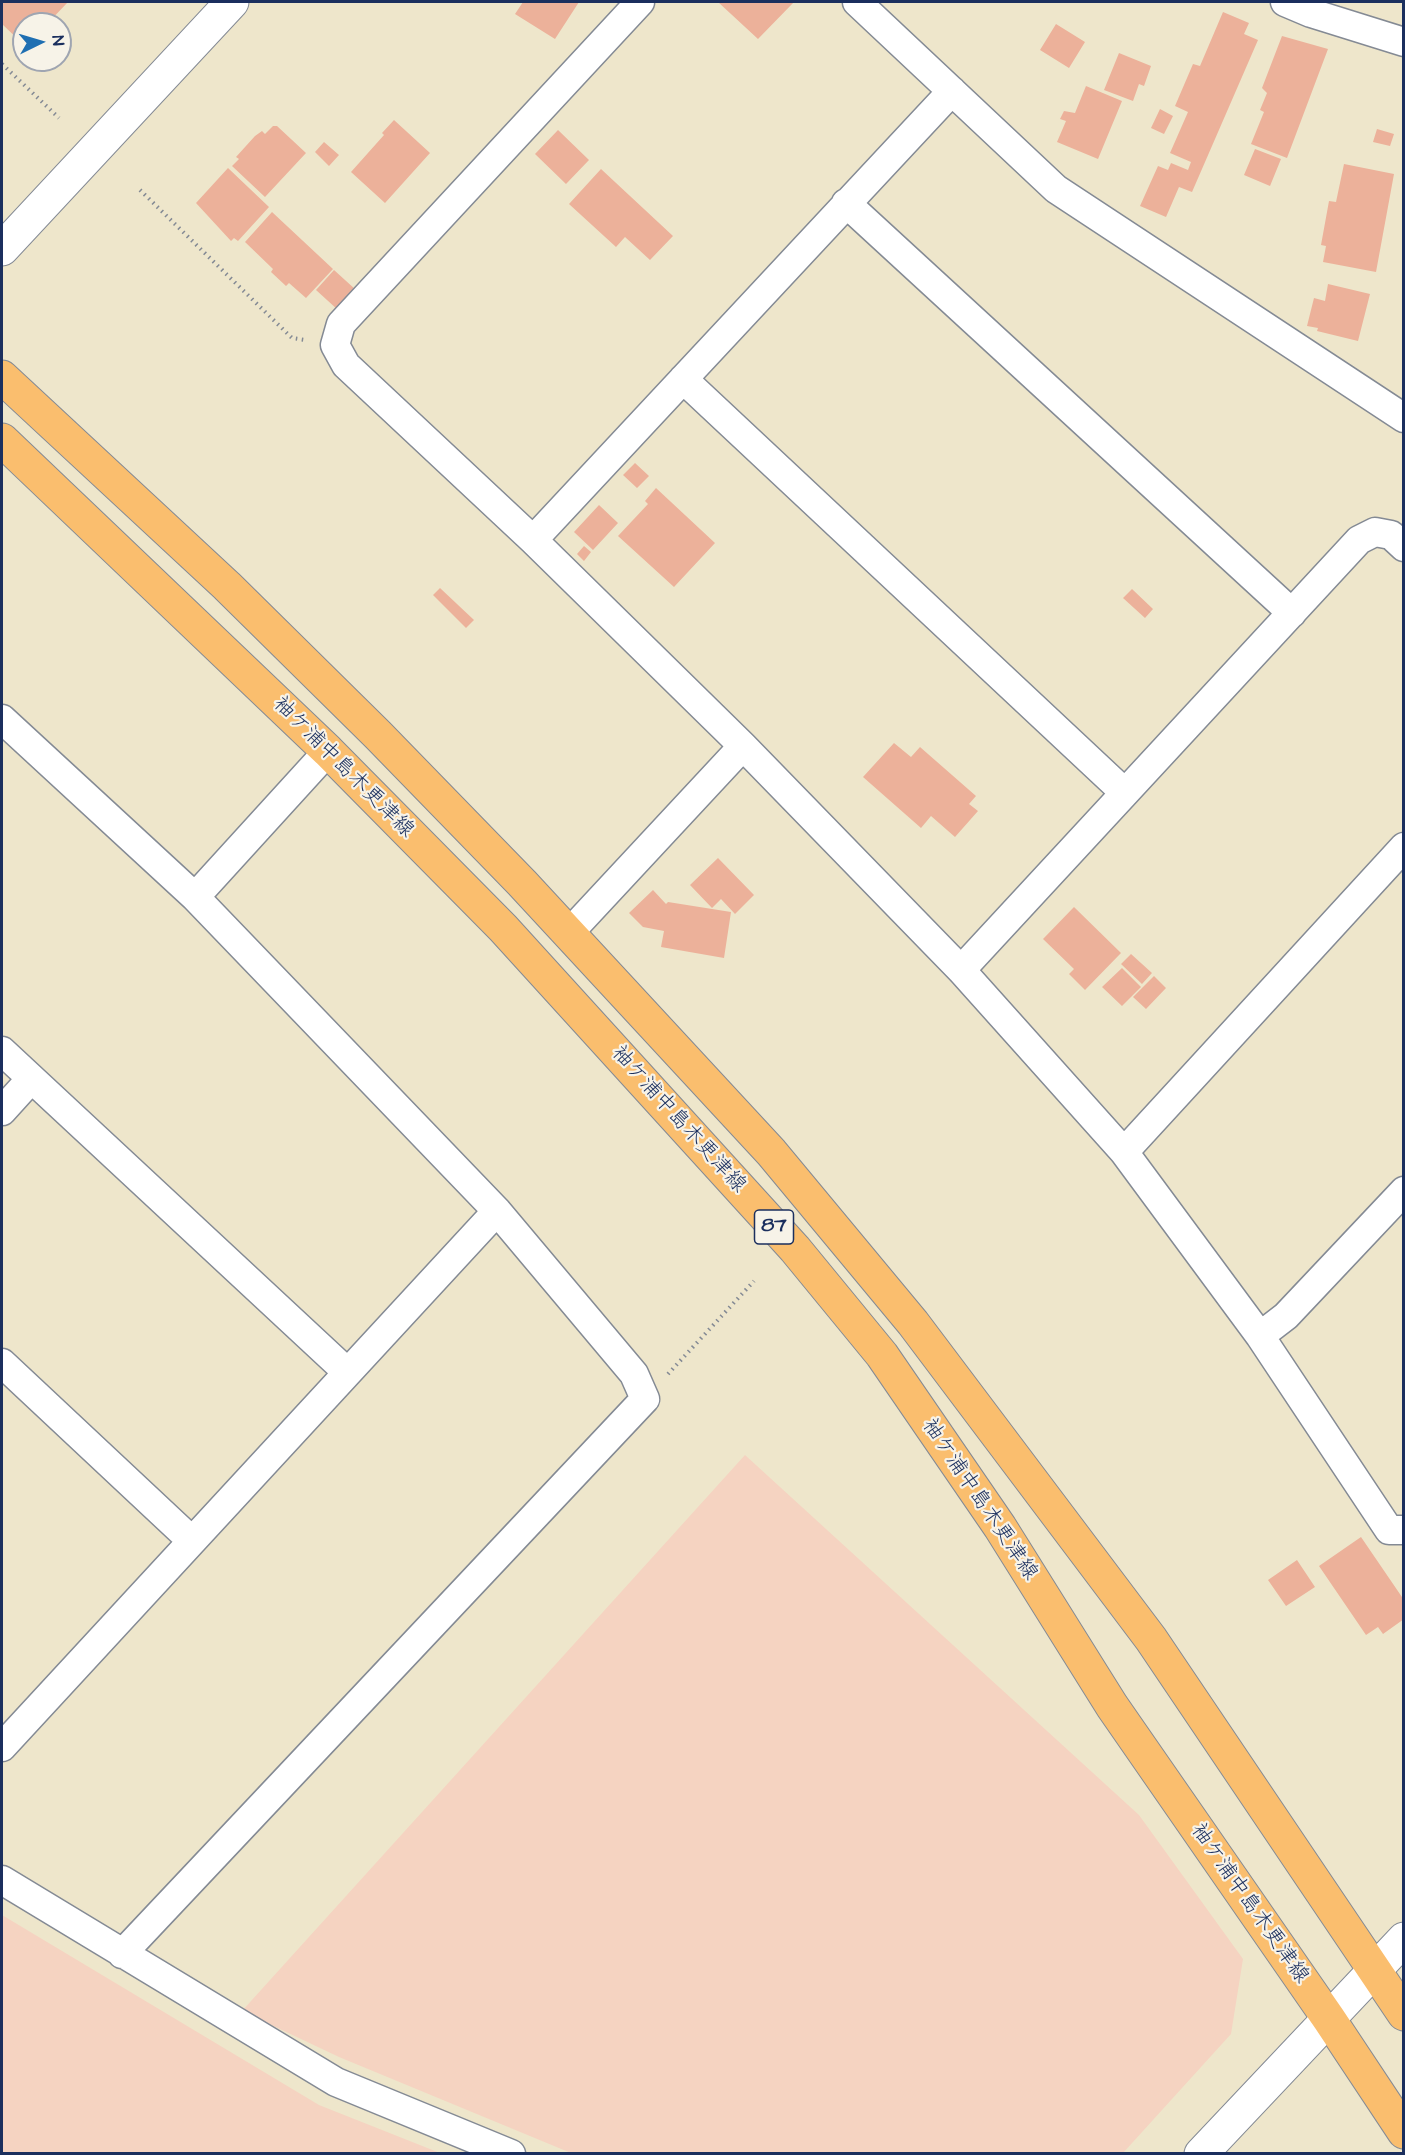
<!DOCTYPE html>
<html>
<head>
<meta charset="utf-8">
<style>
	body { margin:0 }
	#map { position:relative; width:1405px; height:2155px; overflow:hidden; background:#eee6cb; font-family:"Architects Daughter",sans-serif }
	canvas { display:block }
	.frame { position:absolute; inset:0; border:3px solid #1b2f5e; pointer-events:none }
	.north { position:absolute; left:12px; top:12px; width:60px; height:60px; box-sizing:border-box; background:#f7f3e8; border:2px solid #9fa5b1; border-radius:50%; rotate:85deg; font-size:16px; font-weight:700; line-height:24px; text-align:center; color:#1b2f5e }
	.north::after { content:''; display:block; margin:auto; width:21px; height:27px; background:#1f6fb2; clip-path:polygon(50% 0,100% 100%,50% 72%,0 100%) }
</style>
</head>
<body>
<div id="map">
<canvas width="1405" height="2155"></canvas>
<div class="frame"></div>
<div class="north">N</div>
</div>
<script>
const g = document.querySelector('canvas').getContext('2d');
g.lineJoin = 'round';
function paint(path, color) { g.fillStyle = color; g.fill(path, 'evenodd'); }
const toPath = rows => new Path2D(rows.map(r => 'M' + r).join(''));
function strokePath(path, color, width, dash) { g.strokeStyle = color; g.lineWidth = width; g.lineCap = dash ? 'butt' : 'round'; g.setLineDash(dash || []); g.stroke(path); }
function drawText(font, color, halo, rows, align = 'center') {
  g.font = font + ' "Architects Daughter","Klee One",sans-serif'; g.lineWidth = 4.5; g.setLineDash([]); g.textBaseline = 'middle'; g.strokeStyle = halo; g.fillStyle = color; for (const [text, x, y, turn = 0] of rows) {
    g.save(); g.translate(x, y); g.rotate((+turn || 0) * Math.PI / 180); g.textAlign = isNaN(turn) ? turn : align; if (halo) g.strokeText(text, 0, 0); g.fillText(text, 0, 0); g.restore();
  }
}
paint(toPath([
	[745,1455,1139,1815,1243,1959,1231,2034,1123,2153,571,2153,339,2057,242,2011],
	[2,1915,319,2105,440,2153,2,2153]
]), '#f5d3c1');
paint(toPath([
	[2,2,68,2,47,24,24,24,24,45,2,24],
	[523,2,579,2,555,39,515,14],
	[718,2,794,2,758,39],
	[1223,12,1249,23,1244,34,1258,40,1192,192,1179,187,1166,217,1140,206,1158,166,1168,170,1171,163,1188,170,1191,162,1170,153,1188,112,1175,106,1193,64,1200,66],
	[1056,24,1085,42,1069,68,1040,50],
	[1282,36,1328,49,1287,158,1251,144,1264,112,1260,110,1267,93,1262,88],
	[1119,53,1151,66,1144,86,1139,84,1133,101,1104,90],
	[1086,86,1122,101,1098,159,1057,142,1066,121,1060,119,1064,111,1075,113],
	[1160,109,1173,116,1164,134,1151,128],
	[394,120,430,153,385,203,351,172,384,135,382,133],
	[273,126,277,126,306,153,265,197,232,166,239,159,236,157,255,136,262,131,265,134],
	[1377,129,1394,134,1390,146,1373,142],
	[558,130,589,160,566,184,535,154],
	[324,142,339,155,329,166,315,152],
	[1255,149,1281,159,1270,186,1244,175],
	[1344,164,1394,174,1376,272,1323,262,1326,246,1321,245,1329,201,1336,202],
	[228,168,269,207,238,241,234,238,231,241,196,203],
	[601,169,673,236,650,260,625,237,616,247,569,204],
	[272,212,333,269,306,298,289,283,286,286,271,272,273,269,245,242],
	[334,270,356,290,338,310,316,290],
	[1328,284,1370,294,1358,341,1317,331,1318,328,1307,326,1314,298,1325,301],
	[635,463,649,476,637,488,623,475],
	[656,488,715,543,674,587,618,536,648,504,645,501],
	[599,505,618,523,593,550,574,532],
	[584,546,591,552,584,561,577,554],
	[440,588,474,620,466,628,433,595],
	[1132,589,1153,609,1145,618,1123,598],
	[894,743,911,757,920,747,976,796,969,804,978,811,955,837,931,816,921,828,863,777],
	[718,858,754,895,735,914,721,899,712,908,690,885],
	[653,890,666,904,668,902,731,912,724,958,661,947,664,931,643,927,629,913],
	[1074,907,1121,953,1085,990,1069,974,1074,969,1043,939],
	[1131,954,1152,973,1142,984,1121,964],
	[1122,968,1141,987,1122,1006,1102,987],
	[1154,976,1166,988,1146,1009,1133,997],
	[1361,1537,1404,1600,1404,1619,1383,1634,1378,1627,1366,1635,1319,1566],
	[1297,1560,1315,1587,1286,1606,1268,1580]
]), '#ecb19a');
const minor = toPath([
	[640,2,341,324,335,345,346,365,533,540,743,746,961,970,1124,1152,1260,1336,1389,1530,1404,1530],
	[857,2,1056,189,1404,418],
	[1285,2,1311,13,1404,42],
	[846,203,1292,613],
	[683,379,1124,792],
	[533,540,952,91],
	[2,719,195,897,497,1211,634,1374,645,1399,122,1954],
	[195,897,328,751],
	[569,933,743,746],
	[961,970,1359,540,1375,532,1391,535,1404,547],
	[2,1051,346,1371],
	[2,1111,31,1079],
	[1124,1152,1404,847],
	[1260,1336,1286,1316,1404,1191],
	[2,1363,191,1540],
	[2,1747,497,1211],
	[2,1880,336,2082,511,2154]
]);
const tertiary = toPath([
	[2,249,232,2],
	[1201,2154,1404,1939]
]);
const primary = toPath([
	[2,377,227,586,378,735,522,883,771,1152,913,1323,1151,1639,1404,2014],
	[2,440,328,751,503,928,795,1249,882,1355,1000,1527,1112,1706,1329,2019,1404,2132]
]);
strokePath(minor, '#848a94', 31);
strokePath(tertiary, '#848a94', 35);
strokePath(primary, '#848a94', 35);
strokePath(toPath([
	[2,64,59,118],
	[140,190,292,338,305,340],
	[668,1374,754,1281]
]), '#848a94', 4, [1.5, 4.5]);
strokePath(minor, '#fff', 28);
strokePath(tertiary, '#fff', 33);
strokePath(primary, '#fabe6e', 33);
for (const [x, y, w] of [
	[774,1227,39]
]) { const box = new Path2D(); box.roundRect(x - w / 2, y - 17, w, 34, 4.5); g.fillStyle = '#f7f3e8'; g.fill(box); strokePath(box, '#1b2f5e', 1.5); }
drawText('bold 20px', '#1b2f5e', null, [
	["87",774,1227]
]);
drawText('21px', '#1b2f5e', '#f7f3e8', [
	["袖ケ浦中島木更津線",343,768,45],
	["袖ケ浦中島木更津線",678,1120,48],
	["袖ケ浦中島木更津線",979,1500,56],
	["袖ケ浦中島木更津線",1249,1904,55]
]);
</script>
</body>
</html>
